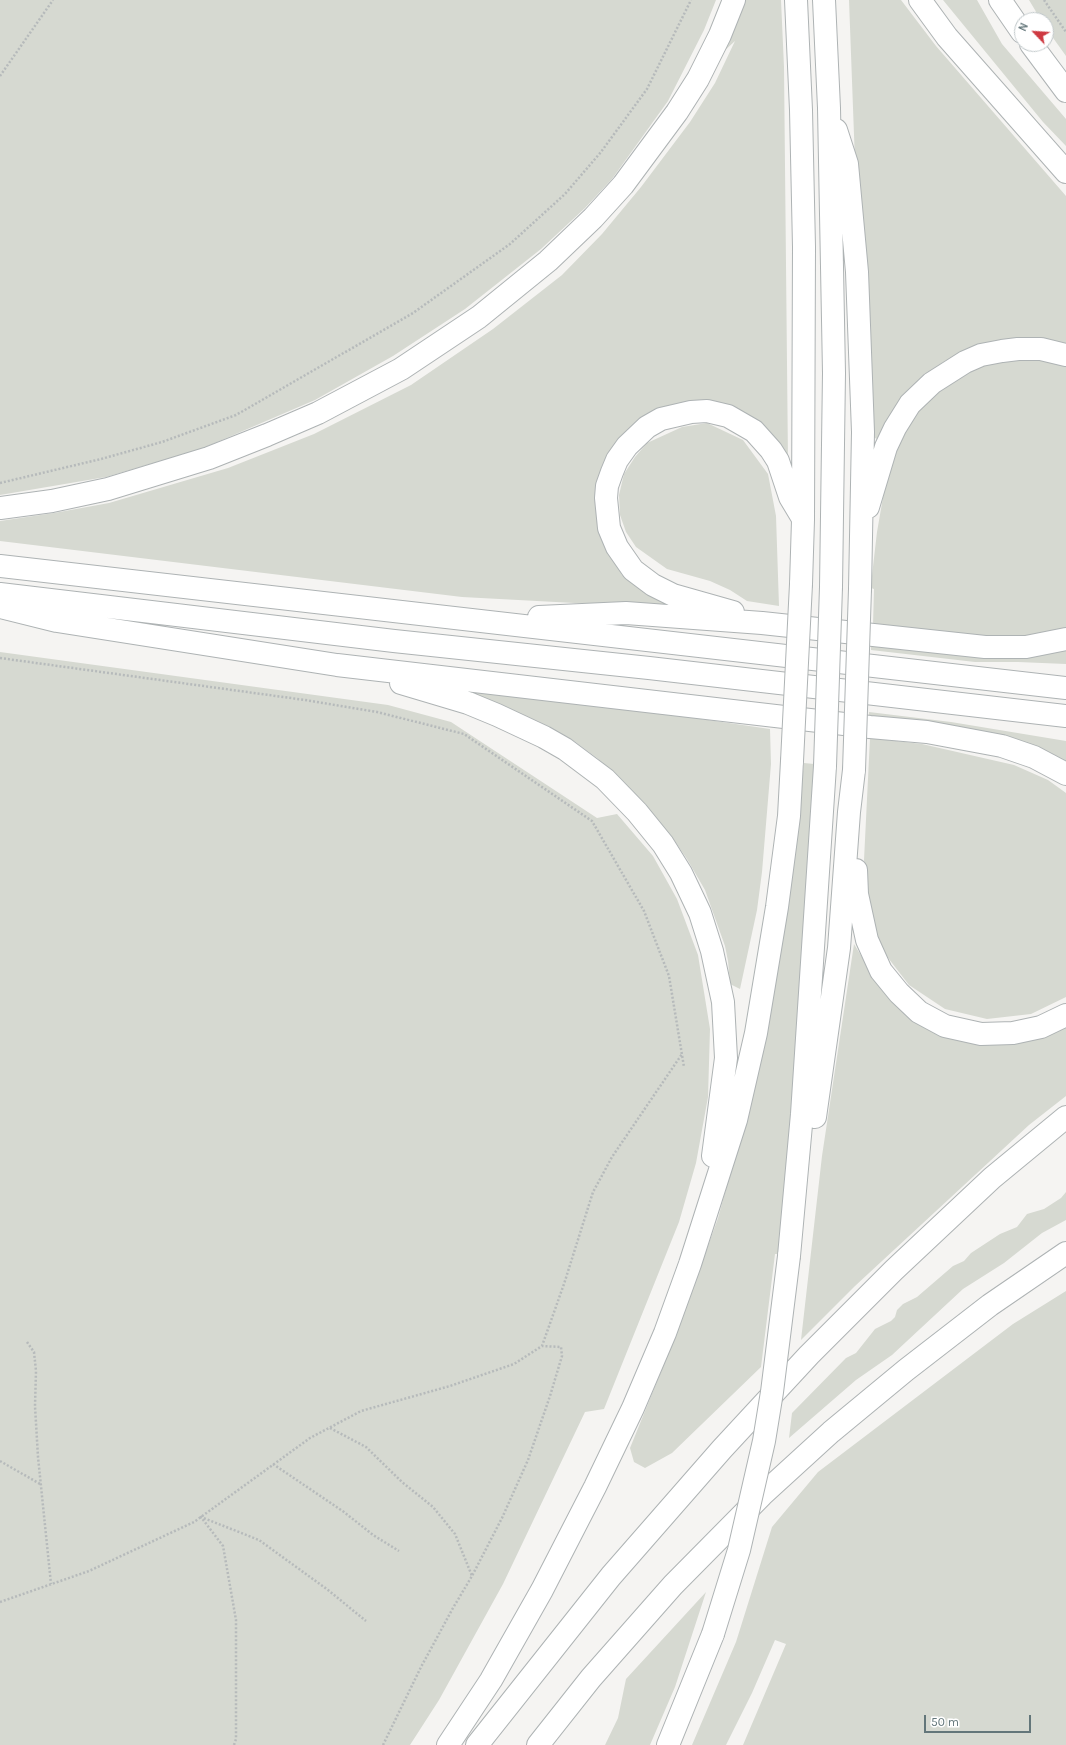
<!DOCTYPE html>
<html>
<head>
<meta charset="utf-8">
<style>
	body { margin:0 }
	#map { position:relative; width:1066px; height:1745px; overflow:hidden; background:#f5f4f2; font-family:Karla,sans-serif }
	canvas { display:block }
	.north { position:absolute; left:1014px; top:12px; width:40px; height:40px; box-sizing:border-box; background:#fff; border:1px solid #c1c8ca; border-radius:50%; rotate:295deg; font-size:11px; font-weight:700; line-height:16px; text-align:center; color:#63767a }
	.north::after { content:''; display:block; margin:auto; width:14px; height:18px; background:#ce3941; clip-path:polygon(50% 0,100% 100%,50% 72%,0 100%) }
	.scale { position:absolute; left:924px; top:1715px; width:107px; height:18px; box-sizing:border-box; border:2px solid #63767a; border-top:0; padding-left:5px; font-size:12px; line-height:14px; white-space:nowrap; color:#63767a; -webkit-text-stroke:3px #fff; paint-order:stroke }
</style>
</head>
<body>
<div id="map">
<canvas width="1066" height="1745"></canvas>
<div class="north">N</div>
<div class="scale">50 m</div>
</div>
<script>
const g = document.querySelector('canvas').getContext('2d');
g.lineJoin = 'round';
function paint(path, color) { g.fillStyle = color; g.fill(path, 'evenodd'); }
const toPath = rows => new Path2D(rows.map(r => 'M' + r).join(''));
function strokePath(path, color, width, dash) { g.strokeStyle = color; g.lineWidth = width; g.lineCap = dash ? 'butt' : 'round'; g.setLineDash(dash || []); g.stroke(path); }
paint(toPath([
	[0,0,716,0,704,30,668,101,612,179,585,208,541,249,465,309,393,356,315,400,201,449,106,477,0,495],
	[745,0,781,0,784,67,788,462,711,404,612,453,612,554,622,575,652,593,667,600,668,608,462,597,0,541,0,521,54,513,109,503,228,468,314,434,411,385,493,329,562,275,602,234,641,187,690,122,715,83,735,41,721,54],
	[849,0,901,0,936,46,1066,196,1066,344,1027,338,999,340,968,349,945,361,922,377,900,400,886,421,877,439,873,437,855,162],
	[943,0,977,0,1002,44,1066,119,1066,146,1043,122],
	[1029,0,1066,0,1066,56,1046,28,1046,20,1041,20],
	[1034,359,1066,364,1066,629,1028,637,1001,638,873,625,874,589,871,588,871,584,877,532,886,480,904,432,916,413,930,398,955,378,982,365,1000,361],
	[707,423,743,440,768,474,776,516,779,606,747,601,730,590,710,581,667,569,636,547,626,532,620,515,619,495,624,474,635,457,647,443,682,427],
	[871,645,1066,649,1066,664,1018,662,975,662,871,650],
	[0,652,388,705,451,722,597,818,617,814,653,856,677,899,698,955,710,1029,708,1097,696,1163,679,1222,604,1409,585,1412,503,1584,439,1700,410,1745,0,1745],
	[451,689,626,708,770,729,771,764,762,872,757,910,740,989,730,984,728,961,725,946,705,890,687,859,672,837,625,783,597,758,574,741,570,745],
	[869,712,951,722,1066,741,1066,766,869,717],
	[870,738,922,744,1014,765,1048,780,1066,793,1066,997,1031,1014,987,1019,945,1009,909,985,882,950,869,908,864,860],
	[804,763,814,764,798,1039,778,1254,775,1254,761,1367,672,1453,645,1468,634,1462,630,1448,678,1330,718,1218,744,1124,765,1034,778,970,788,904],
	[854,944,882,990,894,1004,931,1028,1066,1023,1066,1096,1029,1125,855,1286,801,1340,822,1156],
	[1066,1192,1066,1220,1042,1233,1004,1263,963,1289,892,1355,856,1380,789,1438,792,1413,846,1358,856,1353,875,1329,891,1321,895,1317,897,1310,903,1304,917,1297,953,1266,964,1261,971,1253,1000,1234,1017,1227,1027,1214,1044,1209,1061,1198],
	[1066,1291,1066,1745,743,1745,786,1644,775,1640,752,1693,726,1745,692,1745,736,1642,772,1527,818,1472,1013,1324],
	[706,1592,675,1687,650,1745,605,1745,618,1718,626,1679]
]), '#d6d9d1');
const highway = toPath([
	[796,0,801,110,804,247,803,520,801,584],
	[824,0,829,108,834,373,831,587],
	[920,0,947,37,1066,172],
	[1000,0,1022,32],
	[1031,44,1066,91],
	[836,130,847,164,857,272,863,432,860,589],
	[868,507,886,447,895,428,910,404,932,383,965,362,981,355,1002,351,1018,349,1041,349,1066,355],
	[0,508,52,501,108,489,209,458,267,435,318,413,401,369,479,317,548,261,593,218,623,185,677,112,698,79,720,35,734,0],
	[0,566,1066,688],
	[0,594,394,641,649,668,1066,716],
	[0,607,57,621,337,665,870,727,927,732,1002,746,1034,757,1066,774],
	[733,612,673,595,653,585,633,570,617,547,609,528,606,498,607,486,612,472,617,460,627,446,647,427,661,419,691,412,707,411,728,416,754,431,771,450,778,461,790,497,802,517],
	[539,617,626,613,762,623,985,647,1026,647,1066,639],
	[401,683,468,703,497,715,544,737,565,749,605,779,637,812,663,844,681,873,700,913,712,951,723,1002,726,1058,713,1156],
	[856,870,857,894,867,940,881,971,899,993,919,1012,945,1026,981,1034,1013,1033,1041,1027,1066,1015],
	[815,1117,839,948,849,812,854,770],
	[789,1256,802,1114,825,766],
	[448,1745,491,1680,542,1590,595,1487,633,1408,665,1333,690,1264,736,1120,756,1033,777,907,789,816,792,761],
	[477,1745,611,1576,722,1449,809,1355,894,1270,992,1178,1066,1117],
	[538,1745,591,1678,673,1585,762,1495,831,1432,906,1370,990,1305,1066,1253],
	[668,1745,713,1634]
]);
strokePath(highway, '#aeb3b4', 24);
strokePath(toPath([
	[1044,0,1066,32],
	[0,76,53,0],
	[0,483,101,459,162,442,236,415,413,313,510,244,565,194,601,152,647,89,691,0],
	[0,658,305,700,377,712,464,734,592,821,644,911,669,976,684,1067],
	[27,1342,34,1352,36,1371,35,1406,38,1457,51,1584],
	[330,1428,366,1447,402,1482,433,1507,455,1534,472,1576],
	[0,1461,40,1484],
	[273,1464,344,1512,373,1535,399,1551],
	[0,1602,89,1571,194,1522,310,1438,361,1411,450,1386,514,1364,542,1346,564,1284,593,1192,612,1157,682,1054],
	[234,1745,236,1739,236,1620,223,1546,201,1517,259,1540,328,1590,366,1621],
	[383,1745,421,1667,453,1608,472,1576,502,1518,528,1460,550,1396,562,1356,561,1347,542,1346]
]), '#b6babb', 2.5, [2, 2]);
strokePath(highway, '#fff', 22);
const highwayBridge = toPath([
	[792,761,801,584],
	[825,766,831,587],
	[854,770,860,589],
	[713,1634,739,1550,764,1441,772,1392,789,1256]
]);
strokePath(highwayBridge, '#aeb3b4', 24, []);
strokePath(highwayBridge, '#fff', 22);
</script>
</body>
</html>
